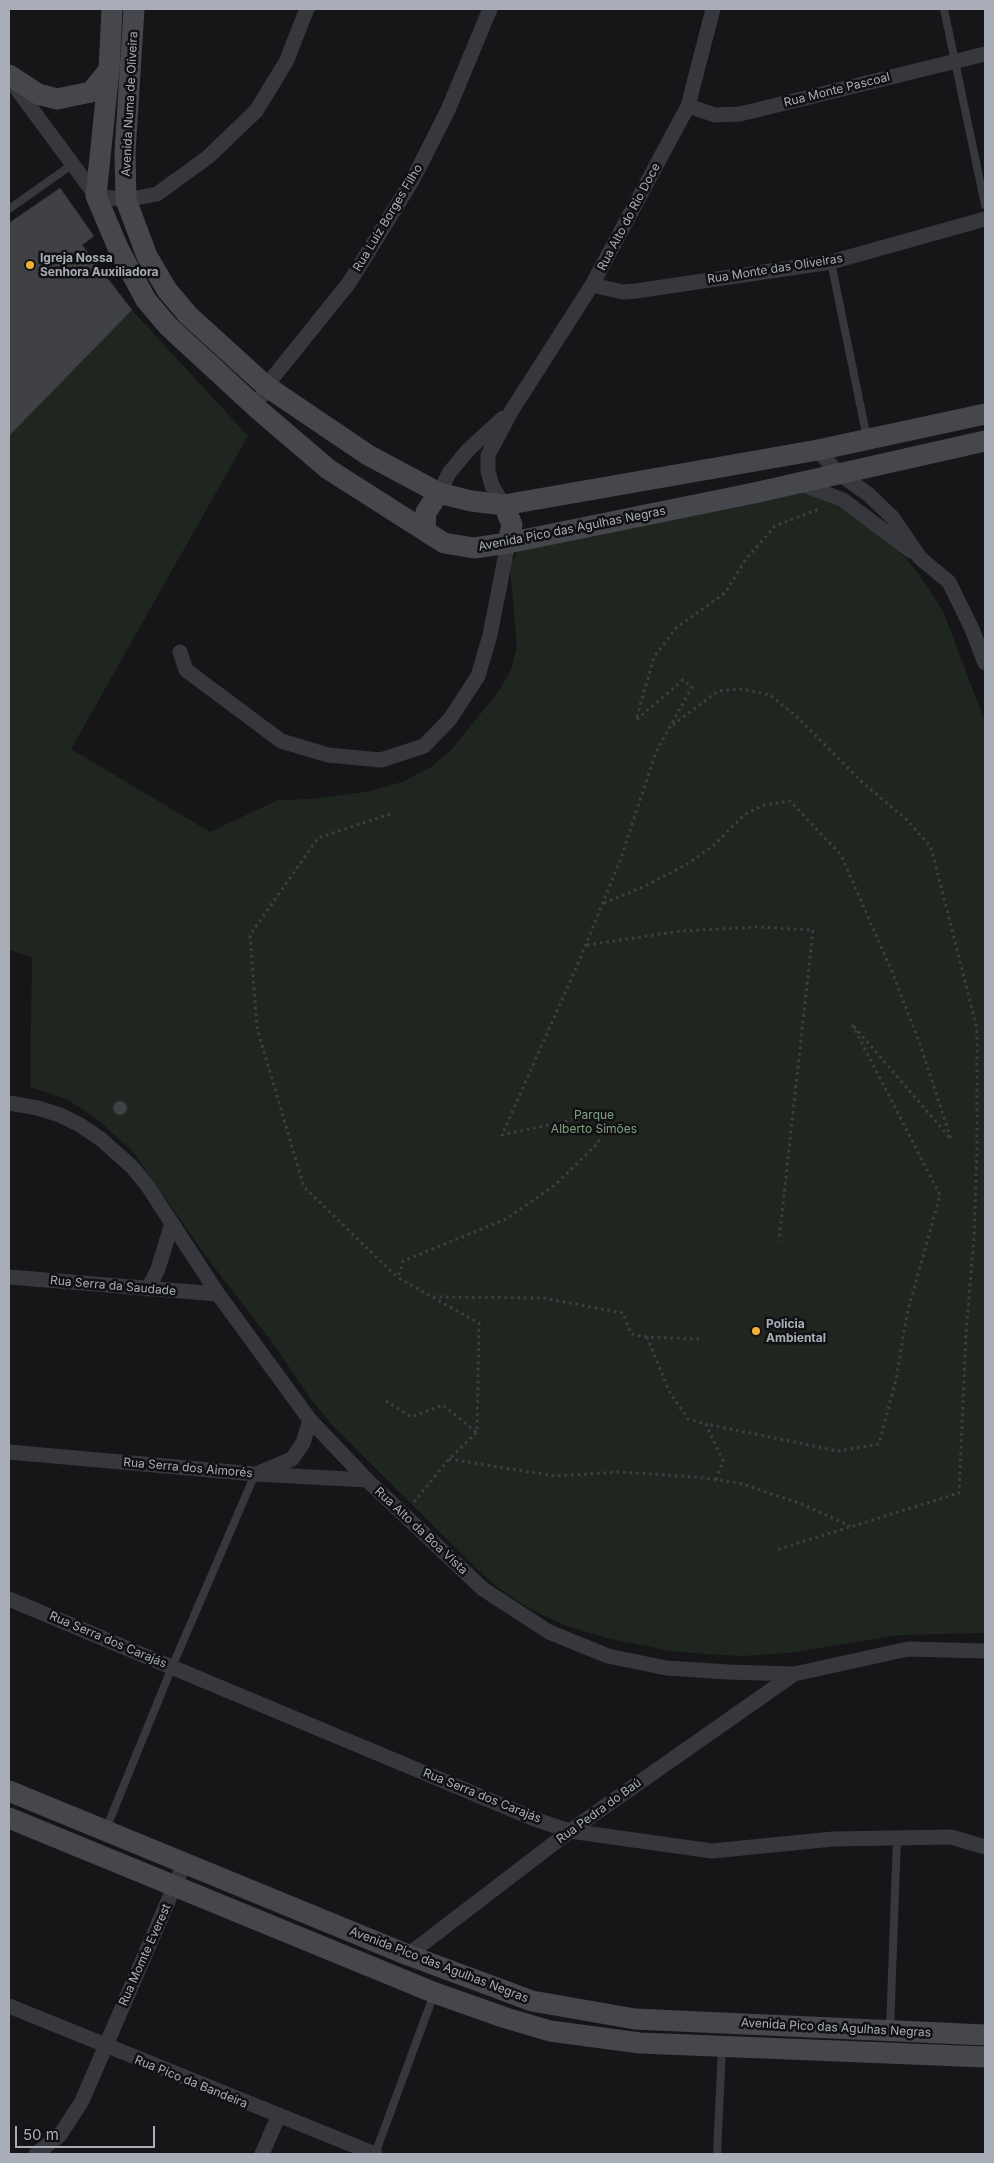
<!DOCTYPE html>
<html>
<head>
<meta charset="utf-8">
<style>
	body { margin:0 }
	#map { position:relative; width:994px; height:2163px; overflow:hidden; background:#161618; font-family:Inter,sans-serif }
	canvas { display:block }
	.frame { position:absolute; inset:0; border:10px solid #a8adb8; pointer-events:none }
	.scale { position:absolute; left:15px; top:2126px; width:140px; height:22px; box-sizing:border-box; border:2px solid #a8adb8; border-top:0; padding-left:6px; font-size:15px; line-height:18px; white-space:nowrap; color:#a8adb8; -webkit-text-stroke:4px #111113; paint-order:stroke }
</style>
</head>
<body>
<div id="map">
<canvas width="994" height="2163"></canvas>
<div class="frame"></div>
<div class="scale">50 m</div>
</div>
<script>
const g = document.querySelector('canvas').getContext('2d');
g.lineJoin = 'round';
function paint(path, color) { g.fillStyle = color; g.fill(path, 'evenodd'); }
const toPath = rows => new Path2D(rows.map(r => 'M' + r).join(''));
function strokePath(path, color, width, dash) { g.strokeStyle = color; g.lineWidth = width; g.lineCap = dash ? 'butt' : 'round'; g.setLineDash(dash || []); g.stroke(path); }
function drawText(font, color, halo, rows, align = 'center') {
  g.font = font + ' Inter,sans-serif'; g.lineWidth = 5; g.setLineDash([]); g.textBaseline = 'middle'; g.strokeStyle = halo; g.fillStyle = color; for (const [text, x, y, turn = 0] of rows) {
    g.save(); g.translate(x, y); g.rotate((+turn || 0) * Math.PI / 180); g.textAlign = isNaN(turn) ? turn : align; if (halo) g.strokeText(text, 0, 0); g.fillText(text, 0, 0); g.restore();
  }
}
paint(toPath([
	[132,310,248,436,71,749,210,832,278,800,313,799,371,791,402,782,431,767,452,749,499,691,512,668,517,645,510,568,517,551,796,489,850,512,894,545,918,573,943,611,985,722,985,1633,901,1635,788,1653,743,1656,703,1654,672,1651,607,1638,567,1626,530,1609,497,1587,477,1569,333,1426,310,1398,275,1346,208,1259,133,1152,98,1120,67,1099,30,1087,32,957,9,950,9,436]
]), '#1e261f');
const building = toPath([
	[60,188,94,236,82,245,132,310,9,436,9,223,60,188],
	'113 1108a7 7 0 1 1 14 0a7 7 0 1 1-14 0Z'
]);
paint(building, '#404145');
strokePath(building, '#303034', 1);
strokePath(toPath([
	[673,725,718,691,741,689,770,695,795,715,863,783,906,819,931,847,977,1029,977,1147,974,1238,966,1334,959,1493,776,1550],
	[390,814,318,838,250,935,257,1028,304,1187,398,1278],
	[604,903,645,886,689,863,714,845,745,814,764,805,790,801,841,855,890,967,920,1044,951,1139,852,1024,940,1195,907,1314,896,1379,879,1444,838,1451,706,1424],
	[587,945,681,931,757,927,813,930,779,1241],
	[433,1297,543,1298,623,1313,631,1334,647,1337],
	[699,1339,647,1337,669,1391,688,1419,706,1424,723,1461,716,1480],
	[386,1401,411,1417,443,1405,476,1432],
	[449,1459,555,1476,619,1472,696,1477,739,1483,802,1504,850,1526],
	[414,1502,449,1459,477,1432,479,1323,398,1278,403,1261,506,1219,555,1185,598,1143,611,1111,502,1135,580,959,621,858,656,752,692,687,683,680,636,720,654,657,676,628,725,593,746,559,775,526,819,509]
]), '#3d3f44', 3, [2.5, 4]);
strokePath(toPath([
	[944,9,985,205],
	[9,209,73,164],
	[831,262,867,438],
	[106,1829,172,1667,255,1474],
	[890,2029,897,1838],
	[375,2154,434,1994],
	[717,2154,722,2049]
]), '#37383d', 8);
strokePath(toPath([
	[11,81,96,196,126,200,157,194,208,157,256,111,286,62,307,9],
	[688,106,715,115,740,114,985,54],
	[592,285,623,292,636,291,831,262,985,219],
	[263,395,266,386,349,283,412,181,448,110,490,9],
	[818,450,838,473,868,494,893,518,920,558,949,582,972,629,985,663],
	[796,482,843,500,911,551],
	[439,493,449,473,468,450,503,418],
	[504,505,492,486,488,471,488,455,512,410,592,285,688,106,713,9],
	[180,652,186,670,281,741,328,755,381,760,424,746,450,719,478,676,490,635,508,543],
	[9,1103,38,1108,60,1115,80,1125,102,1140,132,1167,147,1185,218,1294,310,1420,367,1480,483,1589,549,1632,608,1656,666,1668,728,1672,794,1674,908,1649,985,1651],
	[9,1277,218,1294],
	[148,1289,158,1269,172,1223],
	[9,1452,255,1474,367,1480],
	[261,1472,292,1459,303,1443,310,1420],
	[9,1599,537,1820,570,1831,712,1851,833,1839,951,1837,985,1847],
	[408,1955,570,1831,794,1674],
	[9,2006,375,2154],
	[36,2154,60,2135,82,2101,184,1864],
	[262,2154,278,2117]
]), '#37383d', 15);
strokePath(toPath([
	[112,9,109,70,96,196,119,250,146,300,168,326,259,410,328,469,444,543,474,548,508,543,754,493,985,441],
	[134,9,125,152,126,200,147,256,167,290,188,315,266,386,368,455,439,493,471,501,504,505,818,450,985,414],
	[9,75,38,94,57,99,91,92,109,70],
	[504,505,512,525,508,543],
	[425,531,426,512,439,493],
	[9,1791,408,1955,532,2001,635,2019,985,2035],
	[9,1818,435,1993,506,2018,550,2031,640,2043,985,2057]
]), '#45474d', 21);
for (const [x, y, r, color] of [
	[30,265,5,"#f2b134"],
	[756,1331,5,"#f2b134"]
]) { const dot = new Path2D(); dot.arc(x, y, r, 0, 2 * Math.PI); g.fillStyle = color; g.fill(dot); strokePath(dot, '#111113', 2); }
drawText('12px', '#a8adb8', '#111113', [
	["Rua Monte Pascoal",837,90,-14],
	["Avenida Numa de Oliveira",130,104,-87],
	["Rua Alto do Rio Doce",629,217,-62],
	["Rua Luíz Borges Filho",388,218,-59],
	["Rua Monte das Oliveiras",775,269,-9],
	["Avenida Pico das Agulhas Negras",572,529,-11],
	["Rua Serra da Saudade",113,1286,5],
	["Rua Serra dos Aimorés",188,1468,5],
	["Rua Alto da Boa Vista",421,1531,43],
	["Rua Serra dos Carajás",108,1640,23],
	["Rua Serra dos Carajás",482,1796,22],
	["Rua Pedra do Baú",599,1811,-36],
	["Rua Momte Everest",145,1955,-66],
	["Avenida Pico das Agulhas Negras",439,1965,21],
	["Avenida Pico das Agulhas Negras",836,2028,3],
	["Rua Pico da Bandeira",191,2082,22]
]);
drawText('bold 12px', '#a8adb8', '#111113', [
	["Igreja Nossa",40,258],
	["Senhora Auxiliadora",40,272],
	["Policia",766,1324],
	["Ambiental",766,1338]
], 'left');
drawText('12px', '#7fa381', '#111113', [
	["Parque",594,1115],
	["Alberto Simões",594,1129]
]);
</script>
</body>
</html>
